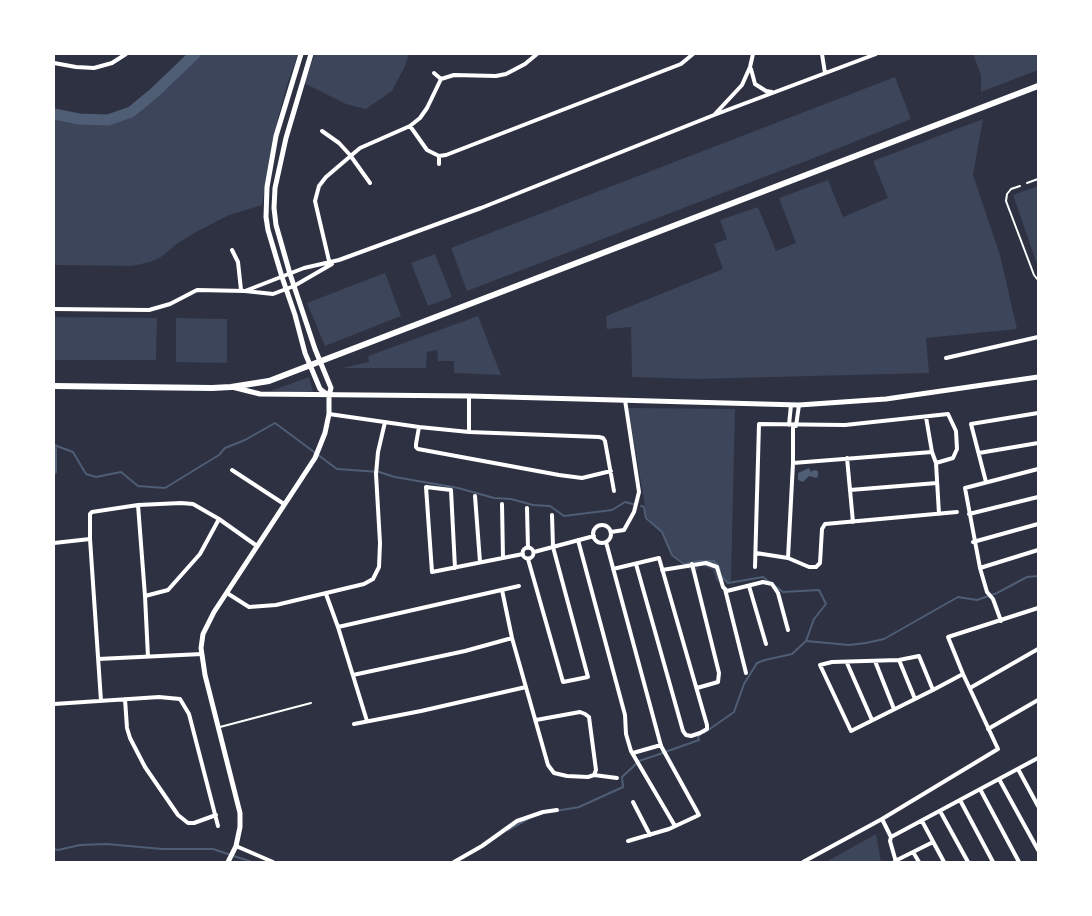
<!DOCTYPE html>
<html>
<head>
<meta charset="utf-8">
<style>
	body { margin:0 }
	#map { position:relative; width:1092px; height:916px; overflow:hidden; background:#2d3142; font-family:"Source Sans 3",sans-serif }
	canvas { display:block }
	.frame { position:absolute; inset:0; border:55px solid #fff; pointer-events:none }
</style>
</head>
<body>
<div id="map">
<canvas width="1092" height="916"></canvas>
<div class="frame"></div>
</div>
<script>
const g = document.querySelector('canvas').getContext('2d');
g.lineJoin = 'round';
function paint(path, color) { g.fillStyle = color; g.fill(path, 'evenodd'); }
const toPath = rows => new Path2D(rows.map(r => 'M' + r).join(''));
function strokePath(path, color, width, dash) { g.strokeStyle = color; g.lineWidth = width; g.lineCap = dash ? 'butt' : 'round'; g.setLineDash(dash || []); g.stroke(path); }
paint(toPath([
	[195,54,298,54,287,85,278,118,262,205,229,215,198,231,178,243,161,257,150,262,132,266,54,265,54,114,79,119,108,120,131,112,153,94],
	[315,54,409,54,405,66,392,91,366,109,346,104,304,83],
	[973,54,1038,54,1038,70,981,92,981,75],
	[895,77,911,119,814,158,467,291,451,248],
	[983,119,973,175,1000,255,1017,329,926,338,929,373,696,379,632,377,631,327,607,329,606,316,723,269,714,244,727,239,720,220,758,207,776,251,796,243,779,198,828,180,843,217,888,198,873,161],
	[1038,186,1038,267,1013,195],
	[435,254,452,297,428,306,411,263],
	[385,273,401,316,325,346,307,303],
	[478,316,501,375,454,373,454,361,438,361,437,350,427,352,426,368,342,368,369,362,368,356],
	[54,317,157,318,156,360,54,360],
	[176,318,227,319,227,363,176,362],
	[309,377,313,392,271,391],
	[628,408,735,409,731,581,728,582,722,578,717,582,713,570,701,565,693,575,685,563,673,554,662,532,647,517],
	[876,834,881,862,826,862]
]), '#3c4559');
paint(toPath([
	[809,468,811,472,814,470,818,471,818,476,816,478,809,476,803,482,798,480,798,473]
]), '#4f5d75');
strokePath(toPath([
	[54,445,73,452,86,474,96,477,121,472,138,486,165,488,219,455,225,448,245,440,275,423,337,469,379,472,395,477,458,488,494,498,511,499,533,505,550,506,564,516,612,510,625,502,633,504],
	[54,474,56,472,56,445],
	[641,506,644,507,646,518,662,532,672,555,684,564,699,561,714,561,719,567,720,572],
	[722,577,728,583,763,577,771,583],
	[806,641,849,645,866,643,884,639,958,597,977,600,997,593,1027,577,1038,576],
	[704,733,734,712,744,684,757,663,765,660,792,654,806,641,814,619,826,604,819,590,783,592,775,586],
	[665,752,699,740,698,736,700,735],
	[639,761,663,753],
	[556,811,579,807,623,787,622,777,637,763],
	[508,830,528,819],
	[54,849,58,850,80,845,107,844,162,849,213,849,252,862]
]), '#4f5d75', 2);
strokePath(toPath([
	[54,114,79,119,108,120,131,112,153,94,195,54]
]), '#4f5d75', 11);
strokePath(toPath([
	[1027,183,1038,179],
	[1020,186,1011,189,1007,194,1006,201,1034,275,1038,280],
	[220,727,311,703]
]), '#fff', 2);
strokePath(toPath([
	[822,54,825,73],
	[54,63,76,67,94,68,112,63,126,54],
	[751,69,755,84,766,91,772,92],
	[434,73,441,79],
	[715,114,742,85,750,67,753,54],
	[410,126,427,150,439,156,446,155,681,64,693,54],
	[322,131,339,143,350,155,370,183],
	[439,164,439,156],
	[232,250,238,262,241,290],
	[330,265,315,201,319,186,326,177,360,148,410,126,420,118,427,108,441,79,454,75,496,76,506,74,525,64,537,54],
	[245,291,304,268,339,260,481,208,714,115,876,54],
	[54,309,149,310,170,304,197,290,245,291,273,294,294,286,332,264],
	[946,358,1038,337],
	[469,396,469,432],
	[329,414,419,427,469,432,599,437,603,438,605,441,614,491],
	[926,417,932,452,936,463,939,514],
	[789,425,791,405],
	[796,426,799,405],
	[419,427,416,444,416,447,418,449,559,475,582,478,611,471],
	[979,453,1038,443],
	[847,458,853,522],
	[793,463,932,452],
	[232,470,284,504],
	[986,482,971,424,1038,413],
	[850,490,937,483],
	[475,496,480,562],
	[502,504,503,558],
	[138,505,145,596,148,657],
	[527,508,528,548],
	[969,514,1038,497],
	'593 534a9 9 0 1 1 18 0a9 9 0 1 1-18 0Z',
	[611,532,624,530,634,512,639,492,625,400],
	[578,540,625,715,626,734,631,751,675,826],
	[606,542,661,746,699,815,669,829,628,841],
	[973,542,1038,524],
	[54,543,90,539],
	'522.5 553a5.5 5.5 0 1 1 11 0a5.5 5.5 0 1 1-11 0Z',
	[534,552,594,536],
	[756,553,788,558,809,567,816,567,820,563,822,529,825,524,957,512],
	[788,558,793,463,793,426],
	[528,559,563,682,588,677,553,547,552,515],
	[692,564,719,673,718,682,697,688],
	[755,567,759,424,845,425,948,414,956,431,957,449,953,458,936,463],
	[455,568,451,490,426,487,432,572,523,554],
	[980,568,1038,550],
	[613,569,659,558,707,725,707,729,700,733,691,736,686,735,683,731,636,564],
	[662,570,706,563,717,567,723,587,727,591,763,582,772,584,778,593,788,630],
	[749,586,766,644],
	[725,589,746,673],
	[502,590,512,638,548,765,554,773,567,776,588,777,594,775,617,778],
	[227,593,249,607,276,605,364,584,373,579,379,567,380,543,376,474,378,452,385,422],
	[326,594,338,627,367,721],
	[145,596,168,590,200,554,219,519],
	[1001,621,993,599,987,592,980,568,965,488,1038,469],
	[338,627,519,586],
	[98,659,202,654],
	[899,660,915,699],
	[875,661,894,709],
	[847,663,872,720],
	[353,675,465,651,512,638],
	[970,688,1038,649],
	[933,690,919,656,899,660,832,662,820,665,851,731,933,690,963,674],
	[125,699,127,728,130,738,145,767,178,815,188,823,194,823,216,815],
	[101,701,90,539,90,514,92,512,138,505,181,503,193,504,219,519,257,546],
	[54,704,159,697,180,699,189,714,218,826],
	[536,720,580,712,585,714,589,717,596,770,594,775],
	[354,724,421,711,526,687],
	[988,729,1038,700],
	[633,753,661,745],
	[1018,769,1038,806],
	[999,779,1038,850],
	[980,789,1019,862],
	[960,800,993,862],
	[633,802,650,835],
	[940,811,968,862],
	[882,819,891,837,890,841,896,862],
	[922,821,944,862],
	[891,837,1038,758],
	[236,846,273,862],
	[913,852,919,862],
	[895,861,933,842],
	[454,862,482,846,517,821,543,812,557,810],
	[803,862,882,819,998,749,963,674,948,637,1038,608]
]), '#fff', 4);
strokePath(toPath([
	[301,54,276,136,267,187,266,217,268,230,282,277,295,315,305,353,320,389,328,395],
	[232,387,260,394,469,396,799,405,886,399,1038,377],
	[228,862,236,846,240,827,240,813,205,675,201,648,203,634,214,612,315,458,325,433,329,414,329,395,331,388,315,349,290,274,276,225,274,208,275,188,286,138,311,54]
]), '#fff', 5);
strokePath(toPath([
	[54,386,212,388,231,387,269,381,1038,86]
]), '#fff', 6);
</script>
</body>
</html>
